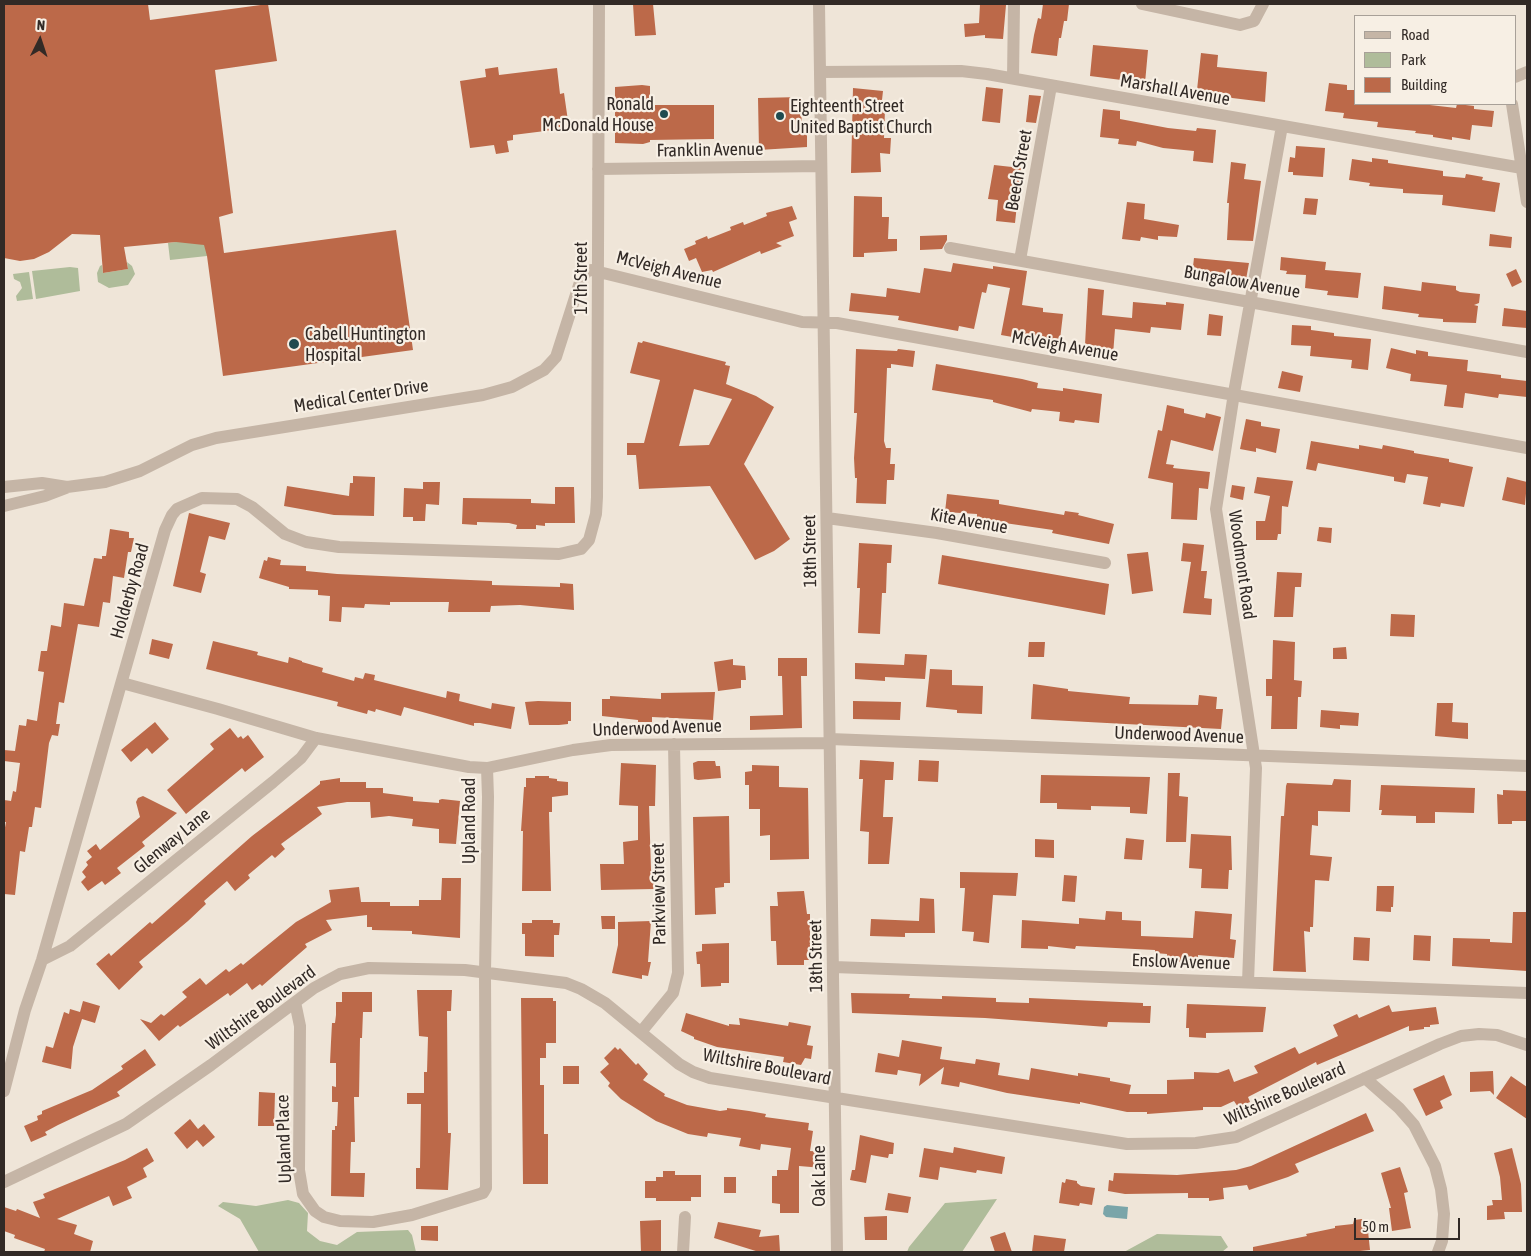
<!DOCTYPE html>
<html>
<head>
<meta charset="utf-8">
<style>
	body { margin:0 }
	#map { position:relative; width:1531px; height:1256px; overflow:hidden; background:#efe5d8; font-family:"Asap Condensed",sans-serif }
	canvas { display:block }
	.frame { position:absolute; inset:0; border:5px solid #322a26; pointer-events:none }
	.legend { position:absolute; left:1354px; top:15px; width:162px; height:90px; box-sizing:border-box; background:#f7efe4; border:1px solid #a8a098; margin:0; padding:6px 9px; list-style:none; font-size:15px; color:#322a26 }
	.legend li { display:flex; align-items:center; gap:10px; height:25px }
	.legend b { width:25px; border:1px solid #a8a098 }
	.north { position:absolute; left:15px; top:15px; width:50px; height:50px; -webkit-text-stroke:4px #f7efe4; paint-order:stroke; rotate:4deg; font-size:14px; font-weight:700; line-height:20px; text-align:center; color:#322a26 }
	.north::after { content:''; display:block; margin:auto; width:18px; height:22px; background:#322a26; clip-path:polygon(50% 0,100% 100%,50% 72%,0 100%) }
	.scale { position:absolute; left:1354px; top:1218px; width:106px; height:22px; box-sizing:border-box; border:2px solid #322a26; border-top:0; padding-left:6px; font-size:15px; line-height:18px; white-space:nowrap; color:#322a26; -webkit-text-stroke:4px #f7efe4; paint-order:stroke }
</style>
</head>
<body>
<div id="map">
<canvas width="1531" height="1256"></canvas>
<div class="frame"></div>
<ul class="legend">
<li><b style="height:6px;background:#c5b5a6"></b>Road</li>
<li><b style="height:14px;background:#afbc9a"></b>Park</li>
<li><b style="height:14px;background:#bc6949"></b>Building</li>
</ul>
<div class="north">N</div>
<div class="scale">50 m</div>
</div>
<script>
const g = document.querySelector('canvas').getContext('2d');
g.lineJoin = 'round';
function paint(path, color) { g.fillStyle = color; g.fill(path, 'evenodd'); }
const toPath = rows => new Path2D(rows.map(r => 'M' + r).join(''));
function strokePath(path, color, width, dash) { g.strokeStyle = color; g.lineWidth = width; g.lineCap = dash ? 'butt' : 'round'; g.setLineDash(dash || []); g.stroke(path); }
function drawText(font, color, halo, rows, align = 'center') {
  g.font = font + ' "Asap Condensed",sans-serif'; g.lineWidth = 4.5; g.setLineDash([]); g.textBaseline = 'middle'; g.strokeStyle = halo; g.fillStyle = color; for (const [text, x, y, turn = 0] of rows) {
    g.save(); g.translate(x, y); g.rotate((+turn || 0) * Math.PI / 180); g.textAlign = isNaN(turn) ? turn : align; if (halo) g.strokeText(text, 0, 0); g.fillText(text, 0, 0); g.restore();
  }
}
paint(toPath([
	[183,241,208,245,207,256,170,260,168,243],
	[127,262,132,266,135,274,128,285,109,288,98,282,97,273,100,266,102,265,103,273,128,269],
	[70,267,78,268,80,291,36,299,32,271],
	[29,272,33,299,17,301,16,296,22,288,20,282,14,279,13,274],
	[997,1199,962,1252,907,1252,909,1247,945,1203],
	[288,1200,299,1203,308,1213,307,1231,320,1241,337,1245,357,1232,408,1230,412,1235,416,1252,259,1252,240,1219,218,1206,223,1202,256,1206],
	[1157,1234,1221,1236,1228,1247,1222,1252,1124,1252]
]), '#afbc9a');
paint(toPath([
	[1107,1205,1128,1207,1127,1219,1106,1217,1103,1214,1104,1207]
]), '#7aa5a9');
paint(toPath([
	[4,4,148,4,150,20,268,4,277,61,215,70,233,213,219,217,224,253,396,230,413,350,223,376,207,256,204,245,176,242,124,247,128,269,103,273,100,235,72,234,49,252,34,259,20,261,4,258],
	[633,4,653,4,656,35,635,36],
	[980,4,1006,5,1003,39,985,38,985,35,965,37,964,24,979,23],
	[1043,4,1069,4,1067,21,1064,21,1061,38,1059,38,1057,56,1031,53,1034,35,1038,18,1041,19],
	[1093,45,1148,50,1145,83,1090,76],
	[1201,53,1218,55,1217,67,1267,72,1265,102,1224,97,1224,93,1197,90],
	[498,67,499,75,557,68,560,94,564,93,569,128,513,135,513,140,507,141,509,152,496,154,494,145,470,148,460,81,486,77,485,69],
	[1329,83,1347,85,1347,90,1355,90,1355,104,1421,104,1456,108,1457,104,1474,106,1474,109,1494,111,1492,127,1472,125,1470,140,1452,137,1452,140,1433,137,1433,135,1415,133,1416,131,1377,127,1378,122,1343,118,1344,113,1325,111],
	[642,85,650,86,650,105,714,105,714,139,650,140,650,142,643,144,615,143,615,87],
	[986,87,1003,89,1000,123,982,121],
	[853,88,883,91,881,109,885,109,884,138,891,138,890,154,880,153,881,172,851,173],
	[1029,95,1041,96,1036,123,1026,122],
	[801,97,802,134,807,134,807,147,759,150,758,98],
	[1103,109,1120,111,1120,119,1168,128,1196,131,1197,128,1216,130,1213,163,1193,161,1194,151,1163,148,1137,141,1136,146,1118,144,1119,139,1100,137],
	[1296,146,1325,148,1323,177,1293,175,1293,172,1288,172,1290,157,1295,158],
	[1372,158,1388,160,1388,163,1443,171,1443,176,1465,178,1466,174,1483,177,1482,180,1500,183,1495,212,1442,205,1443,195,1403,193,1403,189,1369,186,1370,183,1349,180,1352,159,1372,162],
	[1231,162,1246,164,1244,179,1261,181,1253,241,1227,240,1229,203,1227,203],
	[994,165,1021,168,1015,223,996,221,998,200,988,199],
	[854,196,882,197,882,217,889,217,888,239,897,239,897,251,864,253,864,257,853,257],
	[1305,198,1318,199,1316,215,1303,214],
	[1127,202,1145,204,1144,219,1179,225,1177,237,1158,236,1158,240,1141,237,1140,241,1122,239],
	[792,206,797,219,789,222,794,236,776,243,782,246,761,254,760,251,713,272,712,270,702,272,696,258,689,261,684,249,696,244,695,241,707,236,708,239,731,230,730,227,743,222,744,225,767,216,766,213],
	[1490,234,1512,237,1511,248,1489,246],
	[947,235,947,240,942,249,920,250,920,236],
	[1281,257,1326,262,1325,270,1361,273,1358,298,1327,295,1328,291,1305,288,1306,275,1286,274,1287,271,1280,270],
	[1194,258,1249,263,1245,285,1232,284,1232,278,1192,275],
	[953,263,993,269,993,266,1027,271,1022,305,1043,308,1043,312,1063,314,1059,348,1040,346,1041,342,1001,335,1010,288,988,284,986,293,982,292,974,329,959,326,958,331,898,320,899,316,849,311,851,293,886,297,887,288,920,293,924,268,951,272],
	[1516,269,1522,282,1512,287,1506,274],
	[1422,282,1456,286,1456,290,1460,292,1480,294,1479,303,1474,305,1478,306,1476,323,1443,322,1443,319,1418,317,1419,314,1382,309,1384,286,1421,291],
	[1088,288,1104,290,1102,315,1132,318,1133,302,1166,305,1166,302,1184,304,1181,330,1151,327,1150,333,1115,329,1113,355,1097,353,1098,346,1085,345],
	[1504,308,1527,311,1527,328,1502,326],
	[1209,314,1223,316,1221,336,1207,335],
	[1292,325,1311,326,1311,330,1334,333,1334,336,1371,339,1368,370,1351,368,1352,360,1310,356,1311,346,1291,345],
	[643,341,726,362,725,365,730,366,726,384,756,396,774,407,744,464,790,539,774,551,755,560,710,486,639,489,636,455,627,455,627,443,644,443,660,380,630,373,638,342,642,343],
	[694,389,732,399,709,445,679,446],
	[1391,348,1416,354,1416,350,1428,352,1428,356,1468,360,1467,371,1501,375,1501,378,1527,381,1527,397,1499,394,1498,398,1465,393,1463,408,1444,406,1447,385,1410,381,1411,374,1386,368],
	[856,349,897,351,898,349,915,351,913,367,891,364,891,368,887,368,884,441,886,448,891,448,890,464,895,464,894,480,887,480,886,504,856,503,857,478,855,478,854,458,857,413,854,413],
	[936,364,1022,379,1038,383,1037,388,1063,391,1063,388,1102,394,1099,423,1075,420,1074,423,1059,421,1060,412,1032,409,1031,412,993,402,993,400,932,390],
	[1282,371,1303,376,1300,392,1278,388],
	[1167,405,1184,409,1184,413,1205,418,1206,413,1221,417,1213,451,1171,440,1166,464,1174,465,1173,468,1210,472,1208,489,1199,488,1197,520,1171,519,1173,483,1148,478,1158,430,1162,431],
	[1246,419,1261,422,1261,426,1280,429,1276,453,1256,448,1256,452,1240,449],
	[1311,441,1359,449,1359,445,1382,449,1383,445,1414,451,1414,453,1449,459,1449,462,1473,467,1464,507,1441,503,1440,507,1423,504,1428,477,1407,474,1405,483,1394,481,1394,477,1318,463,1316,471,1306,469],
	[353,476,375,477,374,516,334,515,284,506,287,486,349,496,350,483,353,483],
	[1257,477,1293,481,1288,507,1282,506,1281,534,1278,534,1277,540,1256,540,1256,521,1265,521,1270,496,1254,493],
	[1507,477,1527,482,1525,505,1502,500],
	[423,482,440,482,439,505,426,504,425,521,413,521,413,517,403,517,404,488,423,489],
	[1232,485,1245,487,1243,500,1230,497],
	[555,487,574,487,575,523,545,523,545,526,536,525,536,529,516,529,517,525,509,523,477,522,477,525,462,524,463,498,531,499,531,503,555,504],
	[947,494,999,500,999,504,1064,515,1065,511,1079,513,1078,515,1114,524,1109,544,1052,533,1053,530,977,519,977,514,945,512],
	[189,513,230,523,225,540,209,536,200,572,206,574,201,593,173,586],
	[1319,527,1332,528,1331,543,1317,541],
	[110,529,129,532,129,538,134,538,131,552,128,552,124,578,113,576,110,603,103,602,99,627,78,624,64,703,59,702,56,724,60,724,58,736,52,735,49,743,41,808,35,807,32,827,29,827,25,852,20,851,15,895,4,894,4,833,6,822,4,822,4,800,11,801,13,791,16,792,20,763,4,761,4,750,15,751,19,725,26,726,27,719,37,721,44,672,38,671,41,651,47,651,51,625,61,627,64,603,84,606,94,558,102,559,102,556,106,556],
	[859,543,892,545,891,563,887,563,886,593,882,593,880,634,858,633,860,588,857,588],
	[1183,543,1204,545,1201,571,1207,571,1204,598,1212,599,1211,615,1183,613,1191,562,1181,561],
	[1148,552,1153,591,1132,594,1127,554],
	[942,555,1109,584,1105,615,938,584],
	[268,557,281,560,280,565,306,566,306,571,337,574,492,581,492,585,560,587,560,583,573,584,574,610,520,605,491,606,490,612,448,612,449,602,390,602,390,605,365,604,364,608,342,607,341,622,329,621,330,596,318,595,318,590,289,589,289,587,259,578,264,560,267,561],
	[1277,572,1302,573,1301,587,1295,587,1293,617,1274,617],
	[1391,614,1415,615,1414,637,1390,636],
	[152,639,173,644,169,659,149,654],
	[1273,640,1295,642,1294,680,1302,681,1301,697,1298,697,1297,729,1271,729,1272,696,1266,696,1266,679,1272,679],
	[213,641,258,652,257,655,288,663,289,657,302,661,302,662,323,668,322,672,354,681,355,677,363,679,365,673,375,675,374,680,446,698,447,691,460,694,459,701,491,709,492,703,515,707,511,729,480,723,474,723,474,726,404,707,401,716,376,709,375,712,368,710,367,714,337,706,338,702,206,669],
	[1029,642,1045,642,1044,657,1028,657],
	[1346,647,1347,659,1333,659,1333,648],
	[905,654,927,655,925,679,885,677,885,681,855,679,855,663,904,665],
	[778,658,807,658,807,676,801,676,802,728,750,730,750,716,783,715,782,676,778,676],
	[733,659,733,665,745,666,746,680,741,680,741,688,718,691,714,662],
	[930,669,952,670,952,685,983,686,982,714,957,713,957,710,926,707],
	[1033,684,1068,689,1068,691,1130,697,1129,704,1198,705,1199,695,1217,697,1216,709,1223,709,1221,729,1031,719],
	[715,692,713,720,652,717,652,722,638,722,638,720,602,716,602,699,610,699,610,696,661,699,661,693],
	[538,701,571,702,571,721,568,721,568,724,559,725,529,725,525,702],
	[853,701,901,702,900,720,853,719],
	[1437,703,1453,703,1452,722,1468,723,1468,739,1435,736],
	[1321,710,1359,713,1358,726,1340,725,1340,729,1320,727],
	[155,722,169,739,152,754,147,748,131,762,121,750],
	[230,728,238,738,241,736,243,739,248,735,264,757,245,772,242,768,186,814,167,790,214,749,210,744],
	[860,760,894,762,893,780,885,780,883,817,893,817,889,864,868,864,869,832,860,831,863,779,859,779],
	[919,760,939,761,938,782,918,781],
	[698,761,715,761,716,766,720,766,721,778,698,780,694,779,693,763],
	[621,763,656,765,655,806,649,806,651,870,654,870,654,889,601,890,600,864,624,864,623,842,638,840,638,806,619,805],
	[752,765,779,766,779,787,808,788,809,859,770,860,770,835,760,836,760,809,749,809,749,785,745,785,745,772,752,771],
	[1168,773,1180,773,1179,796,1188,797,1186,842,1166,842],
	[1041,775,1150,777,1147,814,1130,813,1130,807,1091,806,1091,810,1057,809,1057,803,1040,803],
	[535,776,549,776,549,778,557,779,557,781,568,782,568,795,552,797,552,812,549,812,551,891,522,891,523,831,521,831,524,787,526,787,526,778,535,778],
	[340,778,340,782,366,782,366,788,383,788,383,793,413,797,413,801,439,803,439,800,442,799,460,801,456,844,439,843,439,829,412,826,413,819,389,816,371,818,370,802,347,802,317,807,322,814,281,844,285,849,275,858,272,855,248,875,250,878,235,891,227,881,204,901,206,904,188,921,139,962,143,967,119,990,96,964,109,953,111,956,150,922,152,924,252,836,320,784,320,781],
	[1334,779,1351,780,1350,812,1318,811,1318,826,1312,825,1310,855,1332,857,1329,881,1315,880,1313,927,1310,927,1310,932,1304,931,1306,972,1273,971,1281,816,1284,816,1286,786,1287,783,1332,785],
	[1381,785,1475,788,1474,813,1435,812,1435,823,1416,823,1416,816,1381,815,1382,810,1379,810],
	[1503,790,1527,791,1527,821,1512,821,1512,824,1498,824,1497,794,1503,795],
	[143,796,177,813,142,842,145,846,117,868,121,873,105,885,102,881,88,891,81,882,86,877,82,872,88,865,86,862,92,857,87,851,96,844,100,850,140,817,136,802,138,798],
	[729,816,730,883,724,883,724,887,715,888,716,914,695,915,693,817],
	[1191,834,1231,836,1232,870,1229,870,1228,889,1201,888,1202,869,1189,868],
	[1126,838,1144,840,1142,860,1124,859],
	[1035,839,1054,840,1054,858,1035,857],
	[960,872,1018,873,1016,896,993,895,989,943,973,941,974,932,962,931,965,888,960,888],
	[1064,875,1077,876,1075,902,1062,901],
	[442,878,461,878,460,938,412,934,412,931,372,930,372,927,367,927,367,915,326,920,332,930,305,944,307,947,262,986,260,984,252,990,247,983,230,996,228,993,180,1027,178,1025,159,1041,140,1019,151,1023,161,1014,164,1016,187,997,182,992,200,978,206,985,226,969,229,972,241,963,243,965,296,922,331,902,329,890,359,887,361,902,390,902,390,906,419,906,419,900,441,900],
	[1377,886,1394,886,1393,907,1391,907,1391,912,1376,911],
	[804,891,807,914,810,914,810,960,804,960,804,965,777,965,776,941,771,941,770,906,778,906,777,892],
	[920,898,934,899,935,933,905,933,905,937,870,936,871,919,919,921],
	[1106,911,1122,912,1122,920,1141,921,1141,936,1193,938,1195,911,1232,914,1230,939,1236,940,1234,958,1198,955,1198,963,1167,961,1167,954,1155,953,1155,950,1076,946,1075,949,1048,946,1048,949,1021,948,1022,920,1079,924,1079,918,1105,920],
	[1513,912,1527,912,1527,971,1452,966,1453,938,1490,939,1490,942,1512,943],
	[601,916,615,916,615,929,602,929],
	[532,920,553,920,553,923,560,923,559,935,554,935,554,957,525,956,525,934,522,934,522,923,532,923],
	[651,921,648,962,651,962,648,976,642,975,642,979,612,973,618,945,618,922],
	[1414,935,1431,936,1430,961,1413,960],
	[1354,937,1370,938,1369,961,1353,960],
	[729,943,729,983,721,983,721,986,701,987,700,964,697,964,696,952,702,951,702,944],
	[417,990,452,990,451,1011,447,1011,448,1133,451,1133,448,1190,416,1189,416,1168,420,1168,421,1104,407,1104,407,1093,424,1093,424,1072,427,1072,428,1037,419,1036],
	[342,992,372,992,372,1012,363,1012,362,1038,360,1038,359,1097,354,1097,355,1142,351,1142,350,1173,365,1173,364,1197,331,1196,332,1130,335,1130,335,1126,337,1126,338,1102,332,1102,332,1086,336,1087,336,1063,330,1063,331,1042,332,1023,335,1023,336,1015,336,1002,342,1002],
	[851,993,910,994,909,998,942,999,942,996,996,998,996,1002,1029,1003,1029,998,1143,1003,1143,1006,1151,1006,1150,1023,1108,1022,1107,1027,985,1018,852,1013],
	[521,998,553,998,553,1001,556,1001,556,1043,546,1043,546,1058,540,1058,540,1085,544,1085,544,1134,548,1134,548,1184,523,1184],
	[83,1001,100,1006,95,1023,82,1019,73,1047,71,1069,42,1062,46,1046,53,1048,64,1012,69,1014,70,1009,80,1012],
	[1187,1004,1266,1007,1263,1032,1206,1033,1206,1038,1189,1037,1189,1028,1186,1028],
	[1389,1005,1392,1012,1436,1007,1439,1024,1430,1025,1430,1027,1424,1027,1424,1029,1409,1031,1409,1026,1317,1065,1316,1062,1248,1097,1250,1102,1238,1107,1234,1101,1221,1107,1203,1107,1203,1110,1147,1114,1147,1112,1127,1112,1080,1102,1080,1104,1007,1093,960,1082,959,1087,941,1084,944,1067,919,1086,921,1074,898,1070,897,1075,875,1072,878,1053,899,1057,902,1040,942,1047,940,1059,975,1064,976,1059,1000,1063,998,1075,1029,1080,1031,1068,1078,1076,1078,1073,1110,1078,1110,1081,1131,1085,1129,1094,1167,1094,1167,1080,1194,1079,1194,1072,1218,1073,1229,1069,1234,1082,1258,1073,1254,1066,1295,1047,1299,1054,1338,1036,1333,1025,1357,1014,1359,1018],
	[686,1013,729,1026,729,1024,740,1025,739,1018,788,1026,789,1022,811,1026,807,1045,813,1046,811,1059,805,1058,801,1065,783,1062,784,1057,717,1047,694,1039,694,1037,681,1031],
	[615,1047,618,1050,620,1048,636,1065,638,1063,648,1074,643,1080,665,1094,664,1096,687,1105,720,1111,727,1110,727,1108,749,1111,766,1114,765,1117,809,1123,808,1130,813,1131,810,1151,824,1152,823,1168,799,1166,799,1213,780,1213,780,1204,772,1203,772,1176,777,1176,777,1170,788,1170,791,1148,761,1144,760,1150,739,1146,741,1138,708,1133,707,1137,688,1134,656,1121,621,1099,608,1086,610,1083,600,1072,609,1064,604,1058],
	[145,1049,156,1065,117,1092,120,1096,58,1125,45,1132,47,1135,31,1142,24,1126,38,1120,37,1116,42,1114,42,1111,92,1090,123,1069,121,1066],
	[563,1066,579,1066,579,1084,563,1084],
	[1493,1071,1494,1095,1490,1091,1470,1092,1470,1072],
	[1444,1075,1452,1095,1440,1101,1443,1108,1426,1116,1413,1089],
	[1511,1076,1527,1087,1527,1119,1496,1098],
	[259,1092,275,1093,274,1126,258,1126],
	[1366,1113,1374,1131,1295,1164,1299,1172,1288,1177,1249,1190,1247,1185,1223,1188,1224,1199,1209,1201,1209,1198,1188,1198,1188,1193,1125,1194,1108,1191,1109,1180,1113,1181,1114,1173,1177,1175,1236,1170,1251,1166],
	[190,1119,198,1129,204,1124,215,1137,203,1147,197,1140,187,1149,174,1133],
	[860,1135,894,1143,893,1154,889,1154,888,1158,871,1155,866,1183,850,1180,852,1170,855,1170],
	[954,1147,1005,1157,1002,1174,977,1170,976,1173,940,1167,938,1180,919,1177,924,1148,953,1153],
	[147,1148,154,1161,143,1168,147,1177,127,1187,132,1198,113,1206,109,1196,57,1219,77,1225,74,1234,93,1241,90,1252,44,1252,45,1249,14,1238,15,1235,4,1231,4,1207,16,1211,17,1209,40,1218,33,1202,45,1198,43,1194,125,1160],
	[1512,1148,1521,1184,1522,1212,1504,1212,1505,1219,1487,1220,1487,1206,1493,1205,1492,1200,1502,1200,1500,1177,1494,1153],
	[1400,1167,1408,1192,1404,1193,1411,1228,1392,1231,1389,1208,1391,1208,1381,1173],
	[663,1171,675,1171,675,1175,701,1175,701,1197,691,1197,691,1201,656,1201,656,1198,645,1198,645,1181,656,1181,656,1177,663,1177],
	[724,1177,736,1177,736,1193,724,1193],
	[1066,1179,1077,1181,1077,1183,1081,1186,1095,1188,1092,1205,1080,1203,1079,1206,1059,1203,1062,1182,1065,1183],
	[888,1193,911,1197,908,1213,885,1210],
	[887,1216,887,1240,865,1240,864,1217],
	[1362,1219,1368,1231,1370,1250,1350,1252,1253,1252,1253,1247,1307,1236,1306,1234,1335,1228,1335,1226,1353,1224,1354,1220],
	[661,1220,661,1252,641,1252,640,1221],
	[718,1222,761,1230,759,1237,779,1235,780,1252,759,1252,714,1238],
	[421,1226,438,1226,438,1241,421,1240],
	[1005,1232,1012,1252,995,1252,990,1237],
	[1034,1235,1066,1239,1064,1252,1032,1252]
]), '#bc6949');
strokePath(toPath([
	[819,4,837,1252],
	[1142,4,1240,25,1254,21,1263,4],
	[820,72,961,71,987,74,1522,168],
	[1515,77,1527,72],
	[1013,78,1014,4],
	[1512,104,1527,202],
	[598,169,821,166],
	[950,248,1527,352],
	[1020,260,1051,86],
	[4,487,42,483,67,487,105,482,140,471,192,445,216,438,483,395,512,387,544,370,556,357,580,282,586,272,591,270,802,322,837,323,1527,448],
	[4,506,45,496,66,488],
	[827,518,937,533,1105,563],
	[122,683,218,709,316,738,469,767,487,768,573,750,611,745,830,743],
	[830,739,1527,766],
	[42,960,70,946,273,782,301,758,316,738],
	[834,967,1527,993],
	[1248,982,1256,768,1216,509,1235,387,1282,126],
	[295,1002,300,1026,299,1170,303,1194,315,1211,324,1217,340,1221,373,1222,412,1215,483,1193,486,1188,485,972,488,797,487,768],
	[641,1032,673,993,678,973,674,744],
	[1365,1078,1399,1108,1414,1125,1435,1166,1441,1189,1444,1214,1442,1241,1438,1252],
	[4,1091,25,1010,42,960,165,530,172,515,177,509,202,498,237,499,252,507,285,534,306,542,339,547,559,554,581,549,589,540,596,514,597,497,599,4],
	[4,1182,126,1124,211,1065,314,988,340,974,369,968,465,970,566,983,581,989,605,1003,679,1064,693,1072,710,1078,1127,1144,1196,1143,1236,1137,1440,1044,1461,1036,1479,1034,1497,1035,1527,1045],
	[683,1252,685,1217]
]), '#c5b5a6', 12);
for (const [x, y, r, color] of [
	[664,114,5,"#1f4b50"],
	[780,116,5,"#1f4b50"],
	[294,344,6,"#1f4b50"]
]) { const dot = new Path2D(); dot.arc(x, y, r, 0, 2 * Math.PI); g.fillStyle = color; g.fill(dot); strokePath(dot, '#f7efe4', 2); }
drawText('18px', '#322a26', '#f7efe4', [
	["Marshall Avenue",1175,90,10],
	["Franklin Avenue",710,150,-1],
	["Beech Street",1019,170,-80],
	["McVeigh Avenue",669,270,14],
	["17th Street",581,278,-90],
	["Bungalow Avenue",1242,282,10],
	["McVeigh Avenue",1065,346,10],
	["Medical Center Drive",361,396,-9],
	["Kite Avenue",969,521,10],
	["18th Street",810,551,-91],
	["Woodmont Road",1242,565,82],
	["Holderby Road",130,591,-74],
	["Underwood Avenue",657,728,-2],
	["Underwood Avenue",1179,735,2],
	["Upland Road",469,821,-90],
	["Glenway Lane",172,841,-39],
	["Parkview Street",659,894,-91],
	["18th Street",816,956,-91],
	["Enslow Avenue",1181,962,2],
	["Wiltshire Boulevard",261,1008,-36],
	["Wiltshire Boulevard",767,1067,11],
	["Wiltshire Boulevard",1285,1094,-24],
	["Upland Place",284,1139,-92],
	["Oak Lane",819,1176,-90]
]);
drawText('18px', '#322a26', '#f7efe4', [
	["Ronald",654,104,"right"],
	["McDonald House",654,125,"right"],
	["Eighteenth Street",790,106],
	["United Baptist Church",790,127],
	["Cabell Huntington",305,334],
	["Hospital",305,355]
], 'left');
</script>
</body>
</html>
